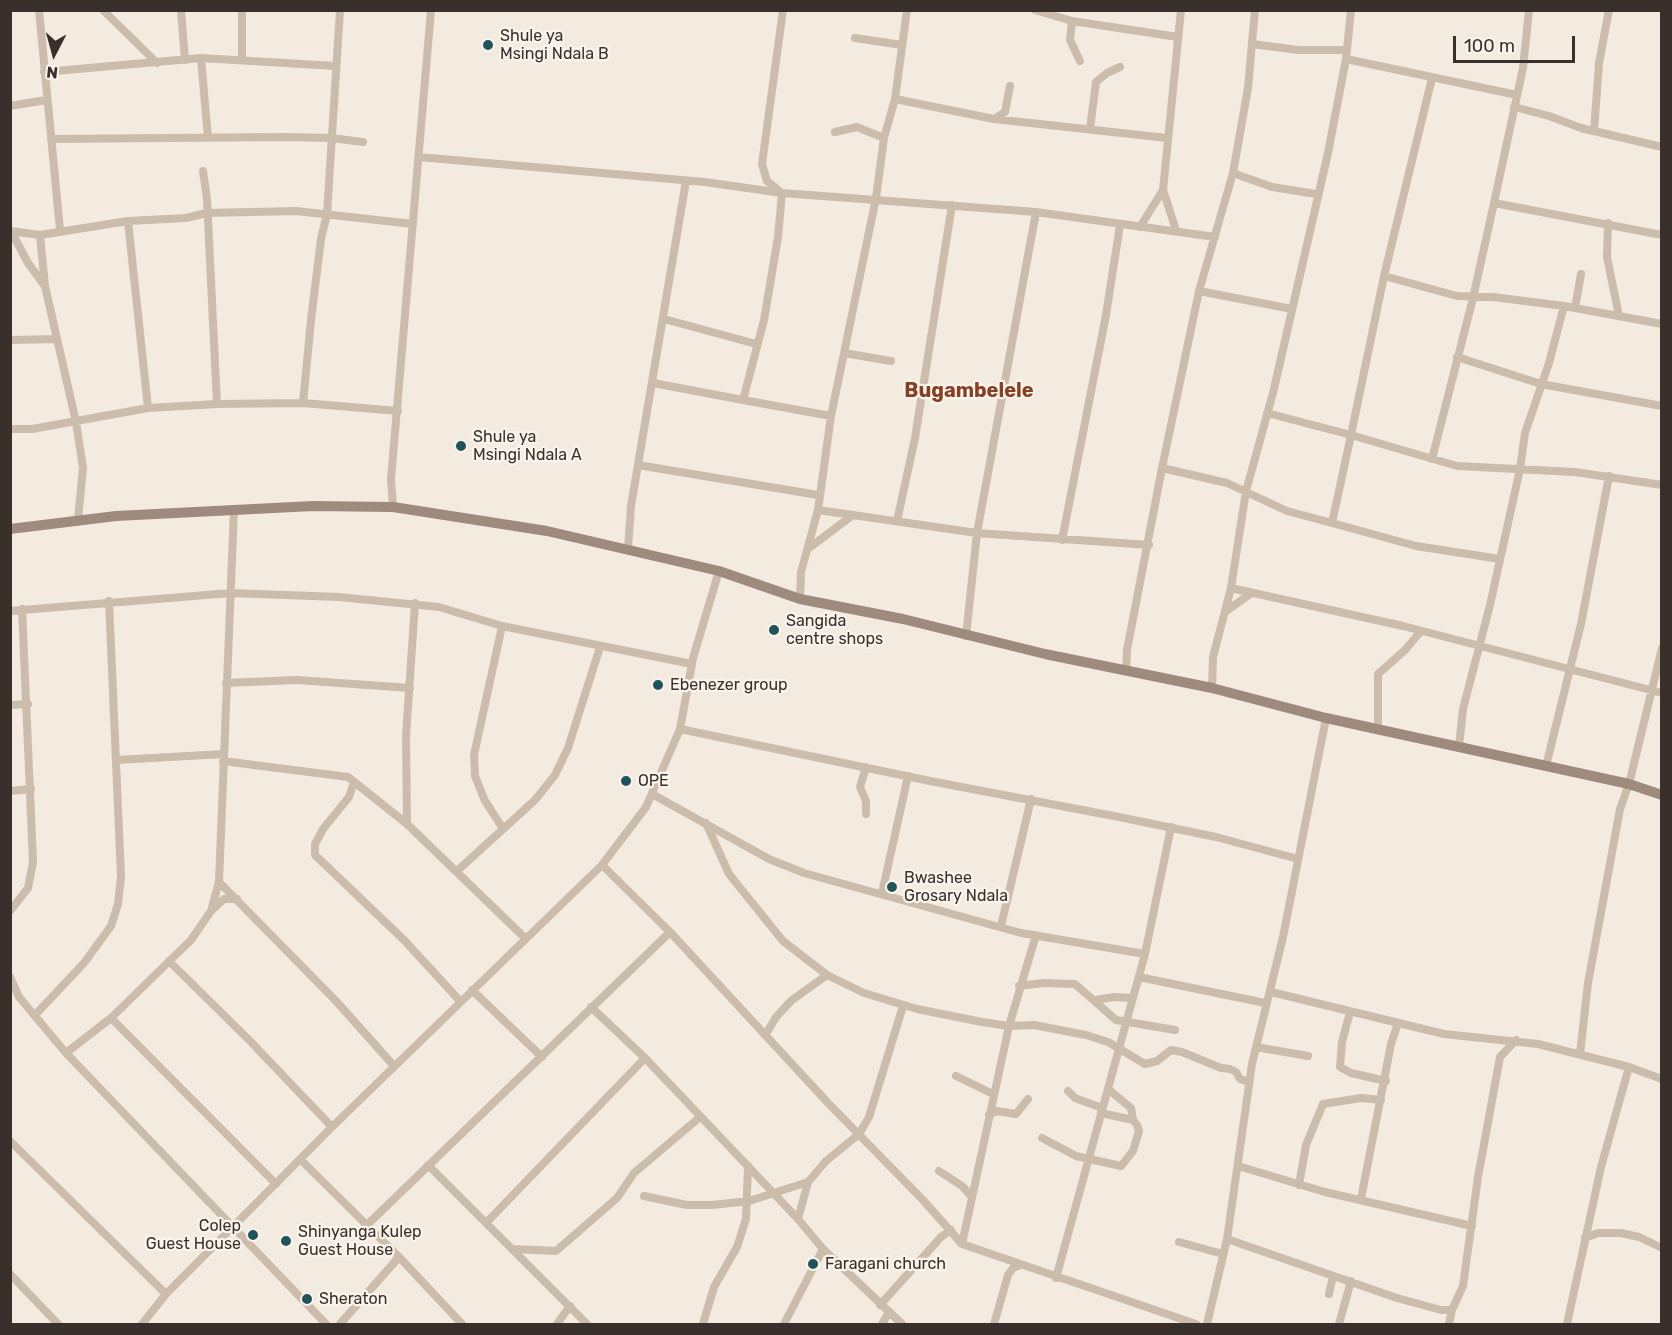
<!DOCTYPE html>
<html>
<head>
<meta charset="utf-8">
<style>
	body { margin:0 }
	#map { position:relative; width:1672px; height:1335px; overflow:hidden; background:#f3ebe0; font-family:Rubik,sans-serif }
	canvas { display:block }
	.frame { position:absolute; inset:0; border:12px solid #39302b; pointer-events:none }
	.north { position:absolute; left:24px; top:24px; width:60px; height:60px; -webkit-text-stroke:4px #faf4ec; paint-order:stroke; rotate:186deg; font-size:16px; font-weight:700; line-height:24px; text-align:center; color:#39302b }
	.north::after { content:''; display:block; margin:auto; width:21px; height:27px; background:#39302b; clip-path:polygon(50% 0,100% 100%,50% 72%,0 100%) }
	.scale { position:absolute; left:1453px; top:36px; width:122px; height:27px; box-sizing:border-box; border:3px solid #39302b; border-top:0; padding-left:8px; font-size:18px; line-height:21px; white-space:nowrap; color:#39302b; -webkit-text-stroke:4px #faf4ec; paint-order:stroke }
</style>
</head>
<body>
<div id="map">
<canvas width="1672" height="1335"></canvas>
<div class="frame"></div>
<div class="north">N</div>
<div class="scale">100 m</div>
</div>
<script>
const g = document.querySelector('canvas').getContext('2d');
g.lineJoin = 'round';
const toPath = rows => new Path2D(rows.map(r => 'M' + r).join(''));
function strokePath(path, color, width, dash) { g.strokeStyle = color; g.lineWidth = width; g.lineCap = dash ? 'butt' : 'round'; g.setLineDash(dash || []); g.stroke(path); }
function drawText(font, color, halo, rows, align = 'center') {
  g.font = font + ' Rubik,sans-serif'; g.lineWidth = 4.5; g.setLineDash([]); g.textBaseline = 'middle'; g.strokeStyle = halo; g.fillStyle = color; for (const [text, x, y, turn = 0] of rows) {
    g.save(); g.translate(x, y); g.rotate((+turn || 0) * Math.PI / 180); g.textAlign = isNaN(turn) ? turn : align; if (halo) g.strokeText(text, 0, 0); g.fillText(text, 0, 0); g.restore();
  }
}
strokePath(toPath([
	[39,10,60,230],
	[103,10,157,63],
	[181,10,185,60],
	[242,10,242,60],
	[783,10,762,164,767,181,782,193,778,237,764,320,743,400,831,416],
	[1035,10,1072,21,1178,37],
	[1072,21,1070,40,1080,61],
	[855,38,902,45],
	[1252,44,1298,50,1347,50],
	[201,58,208,138],
	[1346,59,1517,95],
	[44,72,201,58,335,66],
	[895,99,907,10],
	[10,106,46,100],
	[1514,107,1549,116,1581,128,1662,147],
	[994,119,1005,112,1010,86],
	[1090,129,1096,82,1107,73,1120,67],
	[1594,131,1599,63,1609,10],
	[835,132,857,127,884,138],
	[51,139,285,137,331,138,363,142],
	[419,157,705,182,782,193,1036,212,1215,237],
	[203,171,207,199,217,404],
	[1233,173,1272,187,1316,194],
	[1494,203,1662,235],
	[128,221,148,408],
	[1608,223,1607,257,1619,316],
	[1140,227,1163,190],
	[1176,230,1163,190,1181,10],
	[10,231,40,235,128,221,186,218,206,213,296,211,413,224],
	[11,231,28,263,45,286],
	[40,235,45,286,76,422,83,468,78,519],
	[1384,276,1457,296,1493,297,1564,306,1662,324],
	[1199,291,1292,309],
	[1575,308,1581,274],
	[664,319,756,344],
	[10,340,57,339],
	[844,353,891,361],
	[1457,357,1541,384,1662,406],
	[653,383,743,400],
	[303,403,311,320,321,239,327,214,340,10],
	[1267,413,1351,435,1384,276,1432,78],
	[10,429,32,429,148,408,217,404,303,403,398,411],
	[1432,459,1473,298,1494,203,1523,68,1529,10],
	[638,465,818,495],
	[1162,468,1227,483,1287,511,1332,523,1351,435,1457,466,1575,472,1662,485],
	[393,507,391,479,431,10],
	[818,510,977,533,1149,545],
	[897,521,915,438,952,205],
	[1332,523,1416,546,1500,559],
	[1062,540,1106,315,1120,225],
	[628,548,631,506,686,181],
	[809,548,853,515],
	[1231,588,1403,626,1662,693],
	[800,599,801,572,818,510,831,416,876,198,884,138,895,99,994,119,1167,138],
	[10,611,231,593,339,597,439,607,502,626,692,664],
	[1225,612,1250,594],
	[966,636,977,533,1036,212],
	[1126,670,1127,650,1162,468,1199,291,1233,173,1248,88,1255,10],
	[226,683,297,680,410,688],
	[1212,688,1213,657,1231,588,1246,491,1273,393,1328,153,1346,59,1351,10],
	[10,705,28,704],
	[1378,727,1378,674,1405,650,1421,631],
	[680,729,930,781,1119,817,1216,837,1298,859],
	[1459,746,1463,709,1490,605,1520,469,1525,433,1549,363,1564,306],
	[116,760,224,754],
	[223,761,348,777,407,824,525,938],
	[1546,766,1581,624,1609,476],
	[354,782,349,797,323,829,315,844,315,855,404,940,460,1001],
	[10,791,31,789],
	[652,794,769,859,804,873,1021,933,1145,954],
	[866,814,866,801,860,787,866,767],
	[706,823,729,874,783,941,827,975,864,993,917,1009,982,1022,1009,1026,1034,1025,1086,1035,1108,1042,1145,1064,1157,1061,1171,1050,1182,1052,1221,1068,1230,1069,1236,1072,1240,1079,1249,1082],
	[407,824,406,736,415,603],
	[502,827,485,801,475,776,474,755,502,626],
	[602,865,670,932,829,1104,923,1200,962,1244,1196,1324],
	[457,871,535,800,555,775,568,748,600,647],
	[219,882,336,1001,394,1066],
	[882,893,908,776],
	[212,910,224,899,237,899],
	[10,911,28,888,33,862,22,609],
	[1001,926,1031,799],
	[169,961,251,1042,332,1127],
	[10,977,19,997,66,1053,326,1324],
	[1139,977,1265,1003],
	[1019,986,1043,983,1075,984,1116,1020,1175,1030],
	[472,990,542,1057],
	[1271,992,1444,1034,1538,1044,1629,1067,1662,1079],
	[1095,1000,1114,997,1133,998],
	[591,1007,645,1058,798,1219,823,1249,902,1324],
	[1350,1012,1342,1042,1340,1067,1351,1073,1386,1081],
	[35,1015,84,963,111,926,118,904,121,877,109,601],
	[111,1018,276,1184],
	[766,1034,776,1017,792,1000,827,975],
	[1256,1047,1308,1056],
	[66,1053,111,1018,191,940,211,911,219,882,234,509],
	[1580,1054,1588,983,1620,809,1629,784,1662,648],
	[956,1076,993,1094],
	[1108,1089,1131,1108,1133,1120],
	[1068,1091,1075,1098,1102,1108],
	[989,1115,996,1111,1016,1114,1028,1099],
	[1042,1138,1076,1156,1121,1166,1133,1151,1139,1131,1137,1125,1133,1120,1101,1113],
	[10,1141,166,1294],
	[301,1160,399,1257,462,1324],
	[428,1165,587,1324],
	[1238,1166,1325,1192,1472,1226],
	[939,1171,962,1186,972,1197],
	[1299,1185,1306,1145,1323,1104,1361,1098,1381,1100],
	[644,1196,687,1205,712,1205,749,1201,808,1182],
	[1361,1199,1391,1044,1398,1023],
	[798,1219,808,1182,826,1161,859,1134,869,1117,903,1006],
	[486,1223,645,1058],
	[367,1225,670,932],
	[1585,1238,1598,1233,1621,1233,1639,1237,1662,1248],
	[1227,1239,1397,1298,1441,1310,1452,1310],
	[1179,1242,1223,1254],
	[962,1244,1009,1026,1036,935],
	[513,1249,556,1251,617,1198,634,1173,700,1117],
	[10,1274,58,1324],
	[1056,1278,1145,954,1171,827],
	[1329,1294,1333,1276],
	[880,1305,941,1237,951,1230],
	[142,1324,166,1294,332,1127,602,865,646,807,680,729,693,658,719,571],
	[340,1324,399,1257],
	[557,1324,570,1306],
	[703,1324,714,1287,737,1247,746,1219,748,1166],
	[784,1324,823,1249],
	[882,1324,889,1312],
	[994,1324,1008,1275,1013,1268,1020,1265],
	[1207,1324,1227,1239,1252,1064,1283,937,1326,718],
	[1339,1324,1351,1281],
	[1449,1324,1452,1310,1463,1286,1478,1177,1500,1057,1516,1040],
	[1567,1324,1601,1167,1629,1067]
]), '#cbbcac', 8);
strokePath(toPath([
	[10,529,116,516,313,506,393,507,547,531,719,571,800,599,903,619,1045,654,1212,688,1326,718,1629,784,1662,795]
]), '#9f8b7d', 10);
for (const [x, y, r, color] of [
	[488,45,6,"#21535a"],
	[461,446,6,"#21535a"],
	[774,630,6,"#21535a"],
	[658,685,6,"#21535a"],
	[626,781,6,"#21535a"],
	[892,887,6,"#21535a"],
	[253,1235,6,"#21535a"],
	[286,1241,6,"#21535a"],
	[813,1264,6,"#21535a"],
	[307,1299,6,"#21535a"]
]) { const dot = new Path2D(); dot.arc(x, y, r, 0, 2 * Math.PI); g.fillStyle = color; g.fill(dot); strokePath(dot, '#faf4ec', 2); }
drawText('16px', '#39302b', '#faf4ec', [
	["Shule ya",500,36],
	["Msingi Ndala B",500,54],
	["Shule ya",473,437],
	["Msingi Ndala A",473,455],
	["Sangida",786,621],
	["centre shops",786,639],
	["Ebenezer group",670,685],
	["OPE",638,781],
	["Bwashee",904,878],
	["Grosary Ndala",904,896],
	["Colep",241,1226,"right"],
	["Guest House",241,1244,"right"],
	["Shinyanga Kulep",298,1232],
	["Guest House",298,1250],
	["Faragani church",825,1264],
	["Sheraton",319,1299]
], 'left');
drawText('bold 20px', '#864125', '#faf4ec', [
	["Bugambelele",969,391]
]);
</script>
</body>
</html>
